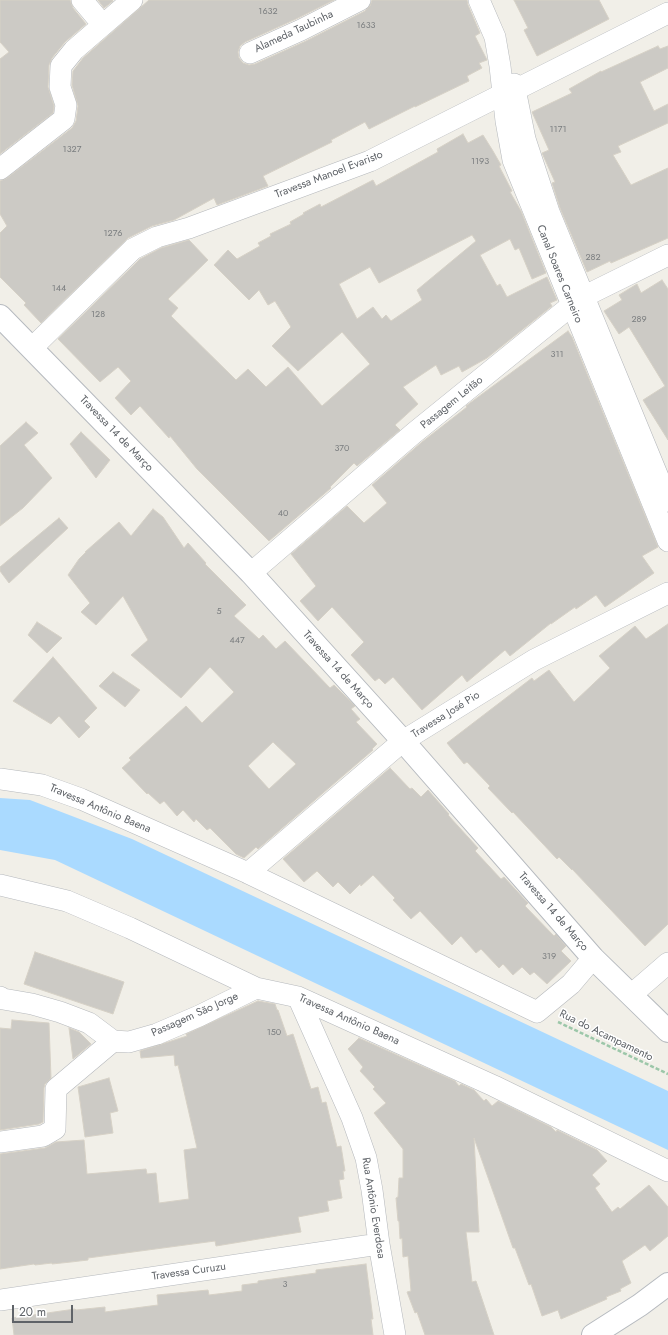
<!DOCTYPE html>
<html>
<head>
<meta charset="utf-8">
<style>
	body { margin:0 }
	#map { position:relative; width:668px; height:1335px; overflow:hidden; background:#f1efe8; font-family:Jost,sans-serif }
	canvas { display:block }
	.scale { position:absolute; left:12px; top:1305px; width:61px; height:18px; box-sizing:border-box; border:2px solid #5f6368; border-top:0; padding-left:5px; font-size:12px; line-height:14px; white-space:nowrap; color:#5f6368; -webkit-text-stroke:3px #fff; paint-order:stroke }
</style>
</head>
<body>
<div id="map">
<canvas width="668" height="1335"></canvas>
<div class="scale">20 m</div>
</div>
<script>
const g = document.querySelector('canvas').getContext('2d');
g.lineJoin = 'round';
function paint(path, color) { g.fillStyle = color; g.fill(path, 'evenodd'); }
const toPath = rows => new Path2D(rows.map(r => 'M' + r).join(''));
function strokePath(path, color, width, dash) { g.strokeStyle = color; g.lineWidth = width; g.lineCap = dash ? 'butt' : 'round'; g.setLineDash(dash || []); g.stroke(path); }
function drawText(font, color, halo, rows, align = 'center') {
  g.font = font + ' Jost,sans-serif'; g.lineWidth = 3; g.setLineDash([]); g.textBaseline = 'middle'; g.strokeStyle = halo; g.fillStyle = color; for (const [text, x, y, turn = 0] of rows) {
    g.save(); g.translate(x, y); g.rotate((+turn || 0) * Math.PI / 180); g.textAlign = isNaN(turn) ? turn : align; if (halo) g.strokeText(text, 0, 0); g.fillText(text, 0, 0); g.restore();
  }
}
paint(toPath([
	[0,798,30,800,132,839,668,1091,668,1150,55,860,0,850]
]), '#aadaff');
const building = toPath([
	[0,0,70,0,73,8,86,24,65,42,52,58,49,65,48,87,54,106,53,113,0,154,0,59,9,52,0,42,0,0],
	[98,0,112,0,113,1,104,8,98,0],
	[149,0,334,0,296,19,245,42,240,46,238,52,239,58,243,63,249,65,255,64,306,41,365,11,370,6,372,0,467,0,468,5,480,33,475,36,487,60,479,63,482,68,467,76,469,81,415,107,415,106,369,129,365,122,331,140,332,142,263,176,268,186,217,205,214,198,174,220,152,226,128,238,41,323,24,305,26,303,0,277,0,233,7,226,0,214,0,181,7,178,72,128,76,121,78,106,72,85,73,71,83,58,149,0],
	[514,0,599,0,609,19,537,56,524,30,528,28,514,0],
	[658,46,660,49,668,46,668,68,640,82,654,111,668,104,668,123,618,146,621,152,613,155,631,185,668,168,668,238,611,263,610,261,587,272,560,208,552,183,555,182,542,153,549,150,532,112,572,93,569,89,601,71,601,72,658,46],
	[463,134,468,143,483,135,493,151,501,165,499,166,512,191,510,192,521,211,546,273,532,279,519,248,515,250,510,239,480,255,497,286,500,284,507,297,547,277,557,300,550,303,552,306,487,358,462,372,459,366,441,375,436,365,403,387,418,404,395,425,400,430,357,466,354,463,330,487,331,488,269,541,197,469,170,436,169,438,140,406,131,415,115,398,131,381,118,367,100,382,58,339,140,259,161,248,189,240,208,260,168,299,178,308,171,316,236,380,248,369,266,387,288,367,322,406,370,364,342,332,298,371,272,346,291,327,275,301,268,305,259,290,249,300,214,265,228,250,237,259,260,246,258,243,271,236,270,234,291,224,290,222,304,214,303,213,320,204,321,207,373,180,376,186,438,152,437,149,463,134],
	[472,235,476,241,417,290,422,300,391,321,386,315,382,319,373,307,357,319,339,284,370,267,379,283,472,235],
	[662,280,668,289,668,440,643,400,665,386,629,327,619,334,604,311,622,300,619,295,637,284,641,293,662,280],
	[568,331,572,337,658,547,642,556,654,573,605,607,596,595,576,609,575,607,551,624,551,623,510,656,505,650,467,682,462,675,422,710,393,677,385,684,379,678,375,681,351,655,364,642,332,607,318,621,300,601,316,586,291,554,347,506,364,523,387,503,372,485,422,442,467,407,466,406,474,400,568,331],
	[26,422,38,433,24,445,52,478,23,508,0,526,0,446,26,422],
	[81,432,110,460,96,478,70,444,81,432],
	[153,509,163,517,184,548,188,543,206,563,205,564,246,605,234,616,259,639,263,635,276,649,285,641,330,688,334,685,355,706,351,709,360,719,356,722,377,744,372,749,373,750,258,849,256,847,244,858,236,854,210,828,207,830,196,819,194,822,183,810,177,816,164,801,160,804,148,793,147,794,122,768,131,760,129,758,186,706,202,723,234,692,210,667,181,698,131,655,148,640,123,596,96,625,81,612,90,603,68,575,79,559,86,552,85,552,119,522,131,536,153,509],
	[273,742,296,764,269,789,248,766,273,742],
	[59,518,68,528,9,583,0,571,0,567,59,518],
	[37,622,62,638,47,653,28,635,37,622],
	[668,624,668,924,645,946,572,869,572,870,559,857,557,859,513,812,512,813,488,788,490,786,467,762,464,764,447,743,532,678,534,681,549,670,574,702,610,668,599,656,635,626,646,639,668,624],
	[53,657,97,708,84,721,90,727,79,738,59,716,51,724,13,701,53,657],
	[113,672,140,690,125,707,99,686,113,672],
	[390,768,410,789,412,788,421,797,428,790,449,814,448,815,478,848,475,851,501,879,504,877,528,903,525,906,554,936,556,934,566,946,561,951,571,961,547,984,534,972,530,975,522,967,513,975,503,964,499,968,481,949,476,953,461,936,452,945,420,911,411,919,393,900,395,898,373,875,361,886,360,884,350,894,338,882,333,887,317,871,304,882,283,859,390,768],
	[35,952,124,982,113,1014,24,984,35,952],
	[258,1001,275,1004,277,1010,278,1010,287,1036,293,1034,311,1089,318,1087,322,1103,326,1102,337,1147,341,1146,345,1171,343,1171,344,1179,339,1180,342,1198,327,1201,329,1211,298,1217,301,1232,216,1246,215,1241,88,1258,88,1260,71,1262,52,1264,52,1263,35,1265,34,1264,0,1269,0,1154,45,1148,56,1142,84,1140,87,1174,146,1169,147,1174,156,1173,159,1203,189,1199,184,1150,197,1148,178,1065,175,1066,174,1055,141,1058,140,1051,187,1036,186,1034,258,1001],
	[12,1020,49,1023,51,1078,45,1084,44,1088,43,1122,39,1124,0,1130,0,1028,11,1029,12,1020],
	[69,1028,79,1032,91,1044,73,1059,69,1028],
	[359,1038,455,1081,459,1086,461,1084,474,1090,484,1101,486,1099,492,1106,498,1101,551,1127,556,1132,557,1130,597,1150,607,1161,592,1175,600,1184,595,1188,612,1212,618,1207,620,1209,649,1185,668,1207,668,1236,650,1251,645,1245,622,1261,631,1283,620,1289,621,1291,606,1297,607,1299,561,1319,558,1310,542,1316,531,1284,529,1285,515,1248,513,1248,474,1138,479,1232,466,1232,472,1282,476,1281,494,1335,425,1335,417,1312,415,1313,407,1292,411,1291,408,1256,403,1257,402,1238,400,1239,399,1221,398,1221,396,1198,398,1197,399,1178,403,1178,403,1149,374,1113,386,1103,373,1089,375,1087,360,1071,363,1067,348,1049,359,1038],
	[109,1078,118,1111,110,1113,113,1133,85,1137,78,1087,109,1078],
	[366,1264,373,1319,371,1319,373,1335,14,1335,12,1318,75,1309,76,1310,105,1307,105,1312,158,1305,157,1295,208,1290,209,1295,242,1291,242,1285,258,1283,258,1281,316,1273,316,1270,366,1264]
]);
paint(building, '#cccac5');
strokePath(building, '#d6d1c6', 1);
const street = toPath([
	[82,0,103,25],
	[479,0,495,37,500,66,506,121,513,160,668,541],
	[250,53,301,30,360,0],
	[514,84,525,139,549,212,668,501],
	[0,169,64,119,66,105,60,87,61,66,74,50,132,0],
	[32,348,133,249,157,237,189,228,370,161,503,94,515,90,668,13],
	[251,573,414,433,572,305,585,296,668,255],
	[0,779,42,785,81,799,248,873,537,1012,571,984,593,958],
	[248,873,403,741,534,660,668,593],
	[0,885,67,901,130,928,256,988,298,997,494,1086,668,1171],
	[631,995,668,963],
	[0,997,3,999,32,1004,60,1012,89,1023,113,1041,129,1042,157,1034,199,1016,256,988],
	[298,997,352,1118,366,1158,372,1190,379,1244,395,1335],
	[0,1142,43,1136,55,1129,56,1089,113,1041],
	[0,1300,379,1244]
]);
const secondary = toPath([
	[0,316,251,573,403,741,593,958,668,1031],
	[593,1335,640,1305,668,1284]
]);
strokePath(street, '#b5b8bc', 22);
strokePath(secondary, '#b6babf', 24);
strokePath(toPath([
	[558,1022,668,1074]
]), '#9cc7a9', 2.5, [4, 2]);
strokePath(street, '#fff', 21);
strokePath(secondary, '#fff', 22);
drawText('9px', '#7a7d7f', null, [
	["1632",268,12],
	["1633",366,26],
	["1171",558,130],
	["1327",72,150],
	["1193",480,162],
	["1276",113,234],
	["282",593,258],
	["144",59,289],
	["128",98,315],
	["289",639,320],
	["311",557,355],
	["370",342,449],
	["40",283,514],
	["5",219,612],
	["447",237,641],
	["319",549,957],
	["150",274,1033],
	["3",285,1285]
]);
drawText('11px', '#5f6368', '#fff', [
	["Alameda Taubinha",294,32,-25],
	["Travessa Manoel Evaristo",329,175,-21],
	["Canal Soares Carneiro",559,274,68],
	["Passagem Leitão",452,403,-39],
	["Travessa 14 de Março",116,434,46],
	["Travessa 14 de Março",338,670,48],
	["Travessa José Pio",446,715,-32],
	["Travessa Antônio Baena",100,809,23],
	["Travessa 14 de Março",553,912,49],
	["Passagem São Jorge",195,1015,-24],
	["Travessa Antônio Baena",349,1020,24],
	["Rua do Acampamento",606,1036,26],
	["Rua Antônio Everdosa",373,1208,81],
	["Travessa Curuzu",189,1272,-8]
]);
</script>
</body>
</html>
